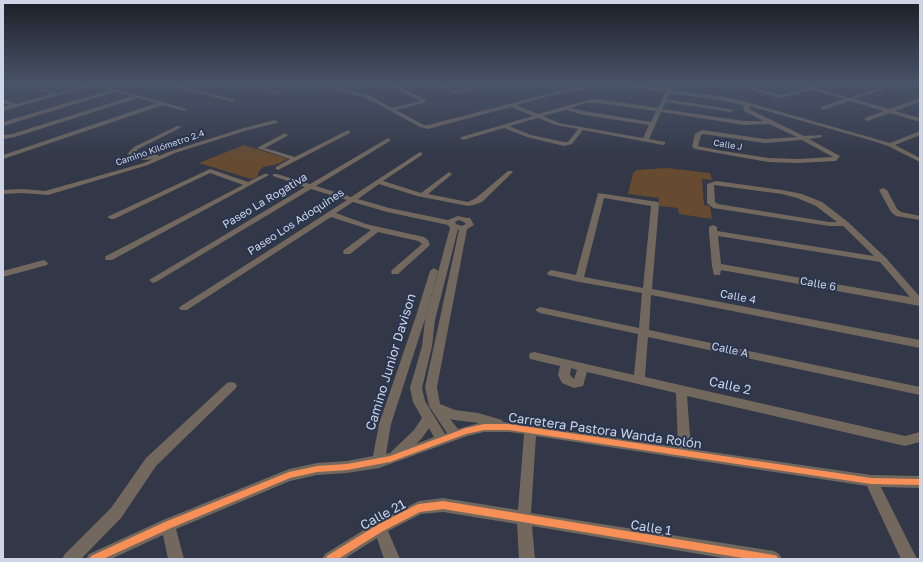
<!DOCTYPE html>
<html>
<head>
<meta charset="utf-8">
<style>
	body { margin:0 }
	#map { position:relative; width:923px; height:562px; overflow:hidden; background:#323847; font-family:"Golos Text",sans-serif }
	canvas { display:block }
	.frame { position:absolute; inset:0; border:4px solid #ced5e6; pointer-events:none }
</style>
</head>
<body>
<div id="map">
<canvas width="923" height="562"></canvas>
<div class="frame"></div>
</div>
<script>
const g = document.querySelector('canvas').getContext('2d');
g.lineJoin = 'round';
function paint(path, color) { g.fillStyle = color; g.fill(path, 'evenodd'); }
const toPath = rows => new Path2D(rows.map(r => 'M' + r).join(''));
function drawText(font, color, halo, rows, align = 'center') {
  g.font = font + ' "Golos Text",sans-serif'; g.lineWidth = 4; g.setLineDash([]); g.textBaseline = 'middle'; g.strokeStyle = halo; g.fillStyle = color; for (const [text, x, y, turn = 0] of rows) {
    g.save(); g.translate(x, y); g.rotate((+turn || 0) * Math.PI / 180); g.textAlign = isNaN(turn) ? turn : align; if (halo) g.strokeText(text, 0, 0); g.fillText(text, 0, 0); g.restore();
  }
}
paint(toPath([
	[244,145,288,159,278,164,263,167,260,170,257,177,251,179,199,163],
	[667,168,710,173,712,180,702,179,704,205,710,206,712,219,679,214,678,208,658,206,659,198,628,194,633,173,637,170]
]), '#664b30');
paint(toPath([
	[89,84,97,84,187,109,184,111,163,105,3,159,3,155,157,103,138,98,15,137,3,139,3,135,12,134,133,96,115,92,3,126,3,122,110,90,93,85,3,111,3,107,10,105,3,103,3,99,16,104,51,94,37,90,37,88,57,93,89,84],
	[164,84,171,84,236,100,233,102,164,84],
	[237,84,244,84,281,93,279,94,237,84],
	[310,84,317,84,369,95,392,108,420,101,397,89,377,84,384,84,400,87,426,100,424,103,396,110,424,125,428,125,559,91,583,87,585,87,585,89,561,93,516,105,538,114,584,101,597,99,658,108,666,92,614,84,625,84,667,89,670,84,674,84,671,90,719,96,746,102,890,143,920,131,920,135,895,145,920,158,920,162,888,146,873,141,749,106,749,109,804,136,822,135,822,137,809,139,840,156,837,160,835,161,798,163,768,162,695,149,692,147,695,134,702,130,765,139,797,137,769,124,744,125,661,112,649,139,665,142,665,144,663,145,583,130,572,144,564,146,527,137,504,128,463,140,460,138,461,137,533,116,511,107,428,129,420,127,365,97,310,84],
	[670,93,719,100,743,105,744,111,763,121,744,121,662,109,666,102,731,112,734,110,667,99,670,93],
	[586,103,597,103,656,111,651,122,584,111,571,108,586,103],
	[566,110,584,115,649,125,643,138,559,123,543,116,566,110],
	[538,118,556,125,578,129,568,142,564,142,531,135,509,126,538,118],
	[703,134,765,143,802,140,833,157,798,159,768,158,717,150,698,146,701,135,703,134],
	[433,84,438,84,456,91,492,84,499,84,456,94,433,84],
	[755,84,760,84,755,88,780,95,823,84,829,84,817,88,849,98,883,87,885,87,885,89,854,99,889,109,920,98,920,102,895,111,920,118,920,122,890,113,867,121,865,120,865,118,884,111,849,101,823,110,821,109,821,107,844,99,812,90,780,98,751,90,750,87,755,84],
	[275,120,278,122,277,123,248,130,175,153,148,165,48,195,22,193,3,194,3,190,22,189,45,191,144,163,153,159,147,160,136,159,127,154,134,147,177,126,182,127,138,149,134,154,147,156,156,154,159,156,171,151,244,128,275,120],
	[348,130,351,132,350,133,278,170,276,169,276,167,290,159,257,148,285,133,288,135,287,136,265,148,295,157,348,130],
	[388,138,391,140,390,141,316,186,351,197,420,152,422,153,422,155,383,181,421,193,449,172,452,174,451,175,428,194,468,202,476,198,508,171,512,171,513,172,482,202,474,205,468,206,417,196,379,184,358,199,389,208,448,220,458,216,467,218,470,218,474,225,467,229,437,387,440,404,455,410,478,413,502,420,503,422,678,447,676,393,587,372,583,386,574,388,562,383,558,375,560,366,530,359,529,356,530,353,534,352,634,375,638,334,540,313,535,310,540,307,639,328,642,293,579,282,548,275,547,273,551,270,576,275,598,193,658,202,659,204,652,289,920,340,920,348,651,295,649,330,920,387,920,395,648,337,645,377,905,436,920,432,920,442,905,446,687,396,691,449,871,475,920,476,920,488,881,487,917,559,901,559,867,486,536,436,531,513,774,551,779,554,782,559,729,559,532,526,535,559,519,559,517,524,443,512,421,514,388,531,400,559,384,559,377,538,344,559,322,559,325,554,375,523,419,501,443,498,518,510,524,434,509,432,484,432,467,436,379,468,347,473,317,475,290,481,176,529,184,559,168,559,163,535,111,559,86,559,89,554,163,520,289,469,317,463,347,461,373,456,379,424,416,316,430,271,434,268,438,271,426,316,391,424,386,454,390,453,414,430,422,418,413,402,410,388,422,346,425,320,450,228,448,225,387,212,353,202,336,213,366,224,424,237,428,240,430,245,398,274,392,274,391,272,392,270,422,244,421,243,418,241,378,232,350,254,344,254,343,252,344,250,371,230,331,217,187,310,181,310,179,308,181,306,282,242,347,200,311,189,156,282,153,283,149,280,305,187,273,176,273,174,277,174,310,184,388,138],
	[604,198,651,206,643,288,584,277,604,198],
	[459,220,464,222,466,224,462,226,456,224,455,222,459,220],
	[458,229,459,230,425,387,429,406,447,433,445,434,425,401,422,388,432,346,435,320,458,229],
	[571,368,577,370,574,379,570,375,571,368],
	[450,419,454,420,479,423,458,429,450,419],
	[429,428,434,437,416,444,422,438,429,428],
	[210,169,248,182,264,174,268,174,269,175,112,260,106,260,105,258,106,256,243,185,210,173,114,219,111,219,107,217,210,169],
	[716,181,782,190,802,194,822,202,848,222,886,258,920,297,920,306,721,270,720,275,714,275,712,266,709,233,709,227,713,225,717,227,717,231,874,256,843,226,829,226,713,208,707,203,707,184,716,181],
	[714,185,782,194,797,198,816,206,837,222,829,222,718,204,715,202,714,185],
	[718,236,880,262,910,297,721,264,718,236],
	[883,188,887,190,897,209,901,212,920,216,920,220,896,216,891,212,879,190,883,188],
	[44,260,48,263,47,265,3,277,3,271,44,260],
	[231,382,235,383,237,386,235,389,156,466,121,518,81,559,62,559,65,554,111,508,146,458,227,383,231,382]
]), '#72685e');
paint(toPath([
	[484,424,509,424,871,478,920,479,920,485,871,484,509,430,484,430,466,434,390,462,347,470,317,472,290,478,171,528,103,559,90,559,91,556,165,522,289,472,317,466,347,464,390,456,466,428,484,424],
	[443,501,774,555,777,556,778,559,749,559,443,509,420,512,383,531,338,559,326,559,327,556,377,525,416,505,419,504,443,501]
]), '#f78f57');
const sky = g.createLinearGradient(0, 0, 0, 162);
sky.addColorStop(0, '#1c1f27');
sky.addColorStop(0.52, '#495369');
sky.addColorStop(1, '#49536900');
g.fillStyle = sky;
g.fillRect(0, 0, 923, 162);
drawText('9px', '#ced5e6', '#2a354f', [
	["Calle J",728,145,9],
	["Camino Kilómetro 2.4",160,148,-19]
]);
drawText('11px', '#ced5e6', '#2a354f', [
	["Paseo La Rogativa",265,201,-31],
	["Paseo Los Adoquines",296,222,-33],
	["Calle 6",818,284,10],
	["Calle 4",738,297,11],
	["Calle A",730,350,12]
]);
drawText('13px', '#ced5e6', '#2a354f', [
	["Camino Junior Davison",391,362,-73],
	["Calle 2",730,386,13],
	["Carretera Pastora Wanda Rolón",605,431,8],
	["Calle 21",383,515,-28],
	["Calle 1",651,528,9]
]);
</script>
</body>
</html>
